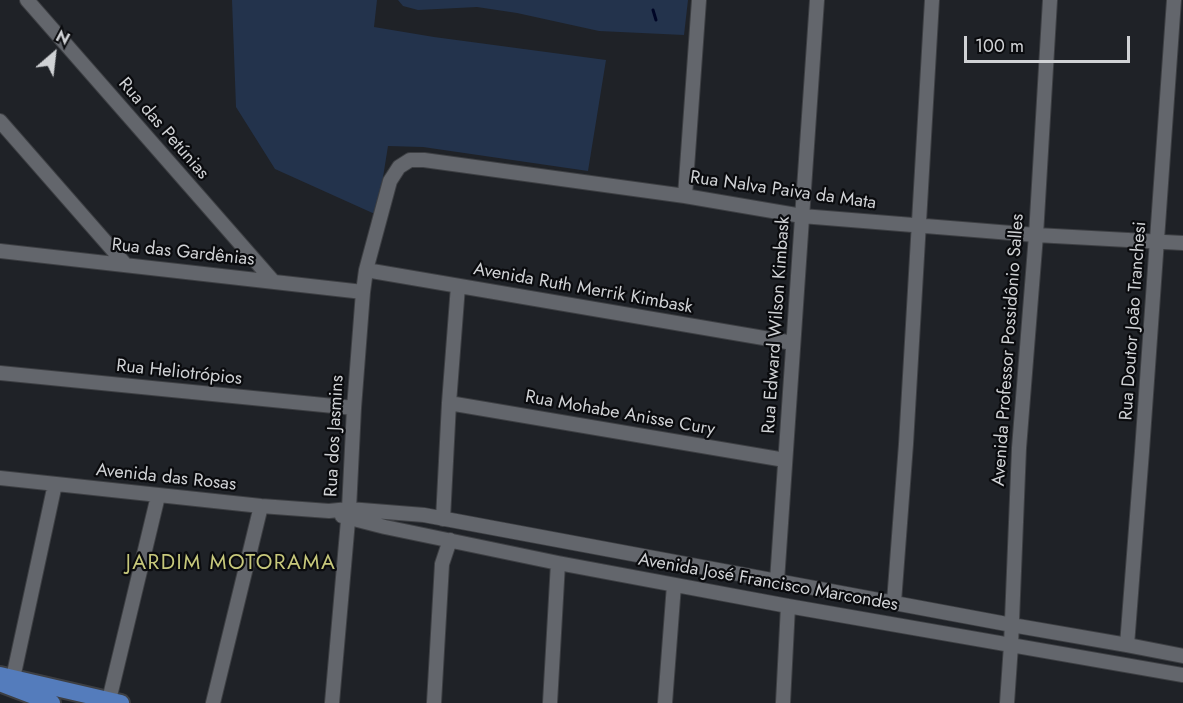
<!DOCTYPE html>
<html>
<head>
<meta charset="utf-8">
<style>
	body { margin:0 }
	#map { position:relative; width:1183px; height:703px; overflow:hidden; background:#1f2227; font-family:Jost,sans-serif }
	canvas { display:block }
	.north { position:absolute; left:24px; top:24px; width:60px; height:60px; -webkit-text-stroke:4px #0a0b0e; paint-order:stroke; rotate:28deg; font-size:16px; font-weight:700; line-height:24px; text-align:center; color:#d0d2d5 }
	.north::after { content:''; display:block; margin:auto; width:21px; height:27px; background:#d0d2d5; clip-path:polygon(50% 0,100% 100%,50% 72%,0 100%) }
	.scale { position:absolute; left:964px; top:36px; width:166px; height:27px; box-sizing:border-box; border:3px solid #d0d2d5; border-top:0; padding-left:8px; font-size:18px; line-height:21px; white-space:nowrap; color:#d0d2d5; -webkit-text-stroke:4px #0a0b0e; paint-order:stroke }
</style>
</head>
<body>
<div id="map">
<canvas width="1183" height="703"></canvas>
<div class="north">N</div>
<div class="scale">100 m</div>
</div>
<script>
const g = document.querySelector('canvas').getContext('2d');
g.lineJoin = 'round';
function paint(path, color) { g.fillStyle = color; g.fill(path, 'evenodd'); }
const toPath = rows => new Path2D(rows.map(r => 'M' + r).join(''));
function strokePath(path, color, width, dash) { g.strokeStyle = color; g.lineWidth = width; g.lineCap = dash ? 'butt' : 'round'; g.setLineDash(dash || []); g.stroke(path); }
function drawText(font, color, halo, rows, align = 'center') {
  g.font = font + ' Jost,sans-serif'; g.lineWidth = 4.5; g.setLineDash([]); g.textBaseline = 'middle'; g.strokeStyle = halo; g.fillStyle = color; for (const [text, x, y, turn = 0] of rows) {
    g.save(); g.translate(x, y); g.rotate((+turn || 0) * Math.PI / 180); g.textAlign = isNaN(turn) ? turn : align; if (halo) g.strokeText(text, 0, 0); g.fillText(text, 0, 0); g.restore();
  }
}
paint(toPath([
	[232,0,377,0,374,27,434,37,606,60,588,171,423,147,388,146,377,215,275,169,236,107],
	[398,0,688,0,684,35,599,31,517,13,477,7,418,10,403,6]
]), '#23334c');
strokePath(toPath([
	[653,10,656,20]
]), '#000626', 3);
const minor = toPath([
	[27,0,273,281],
	[0,121,125,264],
	[685,196,699,0],
	[0,251,363,292],
	[366,270,793,343],
	[0,373,354,408],
	[449,403,785,460],
	[0,478,261,506,329,511,349,509,424,515,1012,625,1127,645,1183,656],
	[342,516,385,527,558,563,788,606,1183,675],
	[443,519,449,403,458,286],
	[777,581,817,0],
	[894,602,906,444,932,0],
	[1127,645,1142,451,1174,0],
	[13,678,55,484],
	[109,700,158,496],
	[213,703,261,506],
	[332,703,349,509,354,408,363,292,366,270,390,181,399,167,410,160,424,160,685,196,802,216,1036,235,1183,243],
	[434,703,442,564,450,540],
	[550,703,558,563],
	[665,703,674,585],
	[783,703,788,606],
	[1007,703,1011,645,1019,448,1036,235,1050,0]
]);
const major = toPath([
	[0,675,121,703],
	[2,684,52,703]
]);
strokePath(minor, '#3d3f43', 16);
strokePath(major, '#3d3f43', 20);
strokePath(minor, '#63666c', 14);
strokePath(major, '#547cbc', 16);
drawText('18px', '#d0d2d5', '#0a0b0e', [
	["Rua das Petúnias",163,129,49],
	["Rua Nalva Paiva da Mata",783,191,8],
	["Rua das Gardênias",183,253,6],
	["Avenida Ruth Merrik Kimbask",583,289,10],
	["Rua Doutor João Tranchesi",1134,321,-86],
	["Rua Edward Wilson Kimbask",777,325,-86],
	["Avenida Professor Possidônio Salles",1009,350,-86],
	["Rua Heliotrópios",179,373,6],
	["Rua Mohabe Anisse Cury",620,414,10],
	["Rua dos Jasmins",335,436,-87],
	["Avenida das Rosas",166,478,6],
	["Avenida José Francisco Marcondes",768,583,10]
]);
g.letterSpacing = '1.5px';
drawText('21px', '#c7c87b', '#0a0b0e', [
	["JARDIM MOTORAMA",231,564]
]);
g.letterSpacing = '0px';
</script>
</body>
</html>
